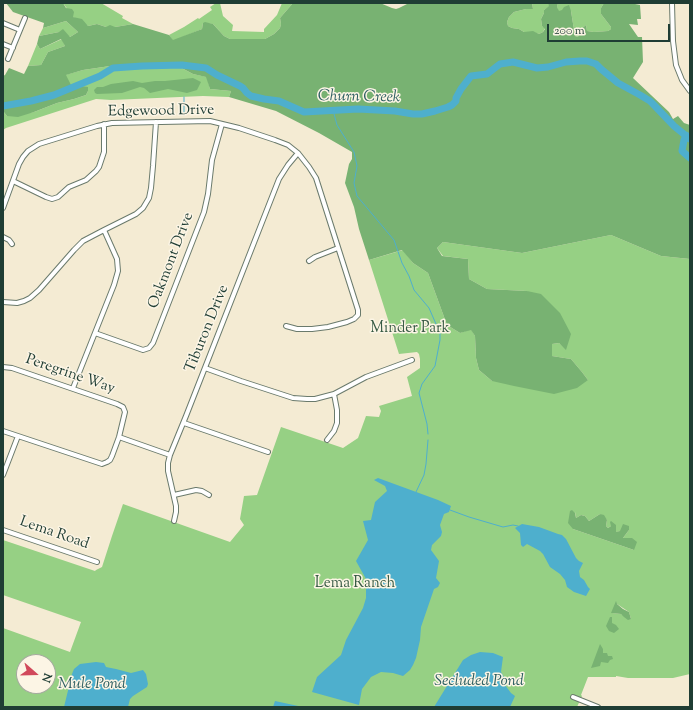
<!DOCTYPE html>
<html>
<head>
<meta charset="utf-8">
<style>
	body { margin:0 }
	#map { position:relative; width:693px; height:710px; overflow:hidden; background:#f4ebd3; font-family:"Sorts Mill Goudy",serif }
	canvas { display:block }
	.frame { position:absolute; inset:0; border:4px solid #1f3d34; pointer-events:none }
	.north { position:absolute; left:16px; top:654px; width:40px; height:40px; box-sizing:border-box; background:#fcf5e5; border:1px solid #a4ab9e; border-radius:50%; rotate:110deg; font-size:11px; font-weight:700; line-height:16px; text-align:center; color:#1f3d34 }
	.north::after { content:''; display:block; margin:auto; width:14px; height:18px; background:#d1495b; clip-path:polygon(50% 0,100% 100%,50% 72%,0 100%) }
	.scale { position:absolute; left:547px; top:24px; width:123px; height:18px; box-sizing:border-box; border:2px solid #1f3d34; border-top:0; padding-left:5px; font-size:12px; line-height:14px; white-space:nowrap; color:#1f3d34; -webkit-text-stroke:3px #fcf5e5; paint-order:stroke }
</style>
</head>
<body>
<div id="map">
<canvas width="693" height="710"></canvas>
<div class="frame"></div>
<div class="north">N</div>
<div class="scale">200 m</div>
</div>
<script>
const g = document.querySelector('canvas').getContext('2d');
g.lineJoin = 'round';
function paint(path, color) { g.fillStyle = color; g.fill(path, 'evenodd'); }
const toPath = rows => new Path2D(rows.map(r => 'M' + r).join(''));
function strokePath(path, color, width, dash) { g.strokeStyle = color; g.lineWidth = width; g.lineCap = dash ? 'butt' : 'round'; g.setLineDash(dash || []); g.stroke(path); }
function drawText(font, color, halo, rows, align = 'center') {
  g.font = font + ' "Sorts Mill Goudy",serif'; g.lineWidth = 3; g.setLineDash([]); g.textBaseline = 'middle'; g.strokeStyle = halo; g.fillStyle = color; for (const [text, x, y, turn = 0] of rows) {
    g.save(); g.translate(x, y); g.rotate((+turn || 0) * Math.PI / 180); g.textAlign = isNaN(turn) ? turn : align; if (halo) g.strokeText(text, 0, 0); g.fillText(text, 0, 0); g.restore();
  }
}
paint(toPath([
	[63,3,101,3,123,16,122,18,133,24,115,27,106,27,97,24,88,26,73,17],
	[216,3,220,3,223,16,233,25,232,31,264,32,264,29,277,15,282,3,293,3,280,18,281,24,280,28,274,34,265,39,230,39,224,36,213,24,203,23,202,29,173,41,169,35,184,27,198,18,199,19,212,10,210,7],
	[532,3,548,3,550,6,544,10,544,13,541,19,542,26,545,28,543,32,539,34,533,32,524,32,519,29,512,28,508,26,507,22,509,17,514,12,526,9,533,9],
	[558,3,604,3,601,8,601,14,611,27,611,29,608,31,594,32,587,31,586,25,580,30,578,37,575,36,571,11,558,11,557,7],
	[66,21,78,32,70,37,59,32,39,36,43,28],
	[62,39,65,46,48,52,41,65,28,66,37,44,40,49],
	[172,63,193,74,207,77,210,89,231,91,229,97,203,96,111,100,96,99,6,128,3,130,3,111,7,116,34,112,57,103,74,99,86,95,88,91,70,85,65,75,83,70,117,65],
	[611,235,661,256,690,259,690,674,673,678,628,678,616,676,616,677,588,677,581,695,582,696,577,707,3,707,3,628,70,652,81,622,3,595,3,540,95,571,96,570,102,567,112,536,123,504,230,542,244,525,240,519,244,496,257,495,281,427,343,448,358,438,366,416,379,417,381,411,379,406,412,396,407,377,420,368,420,359,419,354,417,352,399,354,369,260,403,250,413,263,428,273,447,325,460,333,471,329,475,336,476,358,479,370,492,381,588,380,582,372,571,359,552,356,552,344,559,343,566,349,527,291,487,289,469,279,468,259,443,256,437,248,443,242,522,253],
	[575,512,576,518,581,515,585,516,589,521,600,514,607,520,606,526,608,528,611,526,616,532,629,530,623,538,634,550,573,529],
	[617,604,629,612,631,619,621,614,612,613],
	[24,662,48,662,48,686,24,686]
]), '#96d084');
paint(toPath([
	[6,3,63,3,66,8,72,9,74,12,73,17,82,19,88,26,97,24,106,27,110,25,115,27,133,24,169,35,173,40,202,29,203,23,205,22,213,24,224,36,230,39,265,39,274,34,280,28,281,24,280,18,293,3,380,3,392,8,396,9,399,8,409,3,532,3,533,9,526,9,514,12,509,17,507,22,508,26,512,28,519,29,524,32,533,31,539,34,543,32,545,29,542,26,541,19,544,13,544,10,549,6,548,3,558,3,557,7,559,11,562,10,564,7,569,5,571,11,575,36,578,37,580,30,586,25,587,31,594,32,608,31,611,29,611,27,601,14,601,8,604,3,630,3,640,5,641,19,637,19,638,25,629,24,638,37,642,37,643,62,633,78,669,112,673,119,678,116,684,123,690,125,690,259,661,256,611,235,522,253,443,242,437,248,442,256,468,259,469,279,487,289,527,291,541,294,560,313,571,334,566,350,559,343,552,344,552,356,571,359,582,372,588,380,577,388,554,394,514,386,492,381,479,370,476,358,475,336,471,330,460,333,447,325,428,273,413,263,402,250,369,260,359,229,354,207,345,183,349,164,352,159,352,152,319,133,276,111,229,97,231,91,210,89,206,77,193,74,172,63,117,65,83,70,66,75,71,85,88,87,88,91,86,95,74,99,57,103,34,112,18,117,7,116,3,111,3,76,5,75,9,68,24,74,28,66,41,65,48,52,65,46,61,39,40,49,37,44,39,36,59,32,63,29,70,37,78,32,66,21,43,28,44,23,13,12],
	[193,78,201,82,197,90,187,93,168,89,150,93,144,88,140,87,122,93,97,94,95,93,94,90,97,87,103,87,111,84,133,81,142,83,155,81,165,81],
	[572,510,575,513,576,518,581,515,585,516,589,521,600,514,604,515,607,520,606,526,608,528,611,526,610,522,611,521,616,525,616,532,620,531,623,524,629,526,629,530,623,538,632,538,637,542,634,550,573,529,568,523,570,511],
	[616,601,617,604,623,609,629,612,631,619,628,620,624,617,621,614,611,613],
	[610,617,612,617,612,623,616,625,619,629,614,633,609,631,606,626],
	[600,644,603,649,603,653,607,653,608,656,612,656,613,659,610,660,608,663,601,662,600,666,591,668]
]), '#78b272');
paint(toPath([
	[378,478,438,500,451,506,449,512,444,514,440,525,442,532,441,536,432,545,431,550,439,561,436,578,440,583,438,587,434,589,421,627,420,640,416,658,413,665,410,670,403,676,393,673,381,672,371,677,362,689,359,705,312,692,317,677,341,655,346,640,363,608,366,598,366,579,356,561,368,540,363,521,371,520,375,502,387,491,385,486,374,480],
	[522,524,539,527,558,534,562,535,566,539,576,558,579,561,583,563,579,571,580,577,584,580,588,587,590,589,586,596,574,592,567,587,565,580,560,574,550,567,543,554,540,551,527,544,523,547,521,545,520,533,515,528],
	[480,652,493,653,503,657,501,672,504,677,505,685,511,693,515,696,510,707,434,707,463,660,471,655],
	[96,662,104,663,106,667,116,669,131,673,143,670,146,674,148,684,147,687,133,696,130,699,128,707,64,707,72,674,74,669,80,664],
	[275,701,303,707,273,707]
]), '#4eafcd');
strokePath(toPath([
	[184,97,184,115],
	[333,110,337,125,354,152,357,166,354,183,357,196,394,240,402,263,409,276,414,290,429,308,436,324],
	[428,434,427,424,419,393,422,384,435,366,440,340,440,331,438,328],
	[416,492,424,475,426,464,428,440],
	[450,510,469,517,503,527,513,525,518,526]
]), '#4eafcd', 1);
strokePath(toPath([
	[3,106,31,101,54,95,100,76,113,68,142,66,182,65,206,68,217,75,240,86,243,88,247,93,251,96,264,99,279,101,304,112,358,109,395,111,413,114,422,114,435,111,448,107,452,105,456,101,456,98,461,89,471,76,487,74,500,64,513,62,537,68,548,67,566,62,580,61,587,61,596,64,601,69,618,83,640,95,650,101,653,104,674,126,690,139],
	[686,135,684,140,682,151,690,158]
]), '#4eafcd', 7);
const minor = toPath([
	[672,3,673,41,676,65,682,80,690,91],
	[3,23,20,30,25,18],
	[3,44,13,48],
	[8,59,20,30],
	[13,181,46,197,52,199,58,197,69,187,86,180,96,171,99,167,104,152,104,124],
	[3,208,19,164,23,157,28,151,39,144,97,126,112,123,210,121,239,128,275,140,288,145,298,153,309,167,316,178,358,310,358,315,354,319,347,322,328,327,312,329,297,329,286,326],
	[3,237,9,240,12,244],
	[309,261,315,257,338,248],
	[3,302,17,303,24,301,30,298,39,290,74,250,83,241,104,230,136,214,143,208,149,198,151,188,153,166,156,122],
	[95,333,143,350,149,348,153,343,204,212,208,194,212,160,222,124],
	[3,367,12,368,117,404,123,407,125,412,119,437,112,456,110,460,107,462,102,464,3,431],
	[205,368,241,381,293,398,307,399,315,399,334,394,366,377,412,360],
	[73,388,114,285,118,271,117,259,104,230],
	[184,423,268,452],
	[119,437,170,455],
	[327,440,334,431,337,423,337,410,334,394],
	[3,475,18,436],
	[174,495,196,490,202,491,209,495],
	[174,521,176,512,176,506,168,471,168,463,170,455,186,416,279,179,288,165,298,153],
	[3,530,97,562],
	[573,697,598,707]
]);
strokePath(minor, '#6a7a6c', 6);
strokePath(minor, '#fff', 4);
drawText('15px', '#1f3d34', '#fcf5e5', [
	["Edgewood Drive",161,112,-1],
	["Oakmont Drive",172,261,-69],
	["Tiburon Drive",208,329,-68],
	["Peregrine Way",70,375,19],
	["Lema Road",54,534,19]
]);
drawText('15px', '#375a44', '#fcf5e5', [
	["Minder Park",410,329],
	["Lema Ranch",355,584]
]);
drawText('italic 16px', '#2d5f62', '#fcf5e5', [
	["Churn Creek",359,98,1],
	["Secluded Pond",479,682],
	["Mule Pond",92,685]
]);
</script>
</body>
</html>
